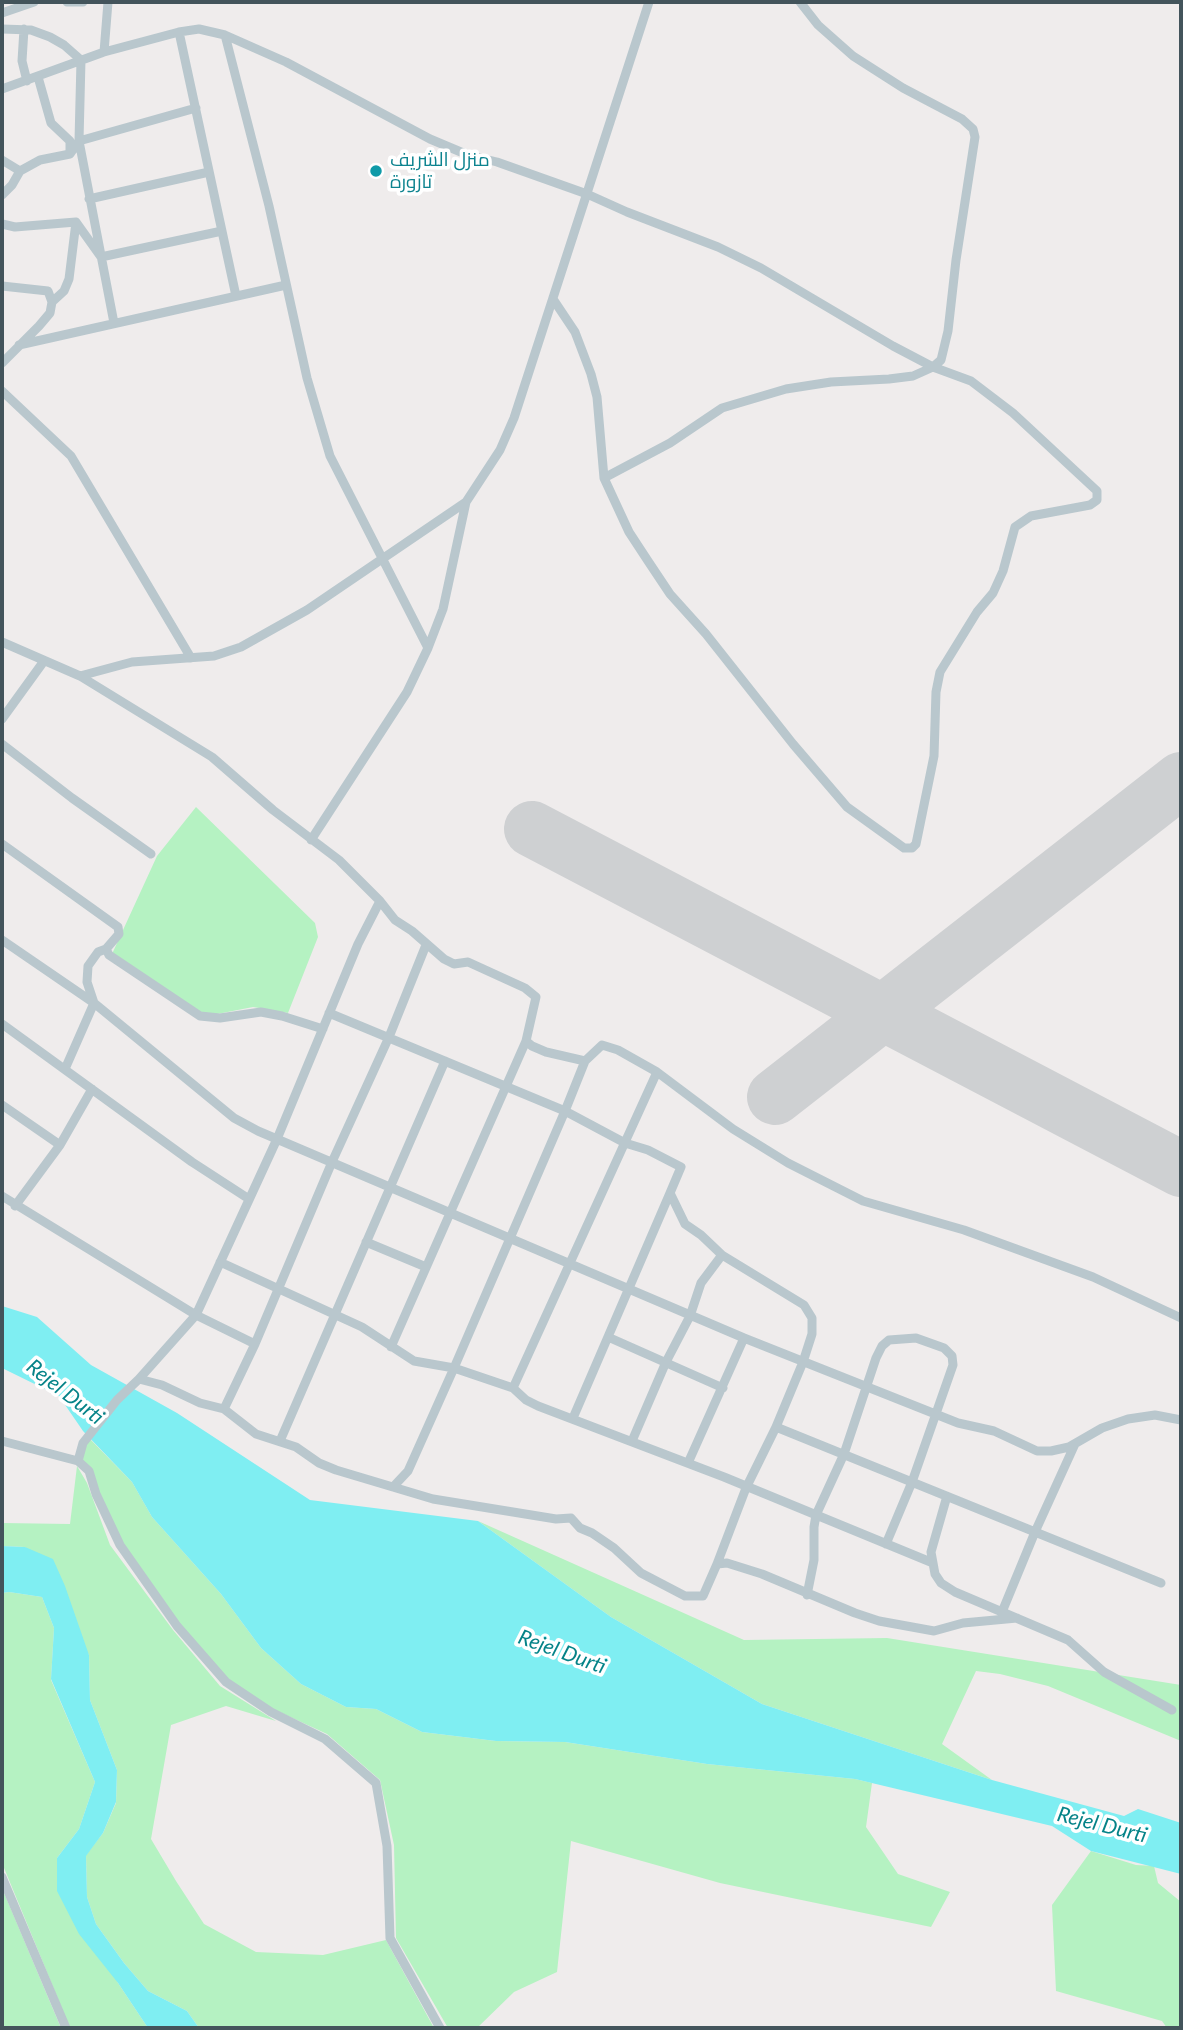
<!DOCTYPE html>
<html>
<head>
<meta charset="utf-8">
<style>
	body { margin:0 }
	#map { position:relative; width:1183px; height:2030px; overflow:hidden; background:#efecec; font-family:Lato,sans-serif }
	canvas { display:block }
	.frame { position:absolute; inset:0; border:4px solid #43545b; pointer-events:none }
</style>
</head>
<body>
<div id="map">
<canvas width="1183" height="2030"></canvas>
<div class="frame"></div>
</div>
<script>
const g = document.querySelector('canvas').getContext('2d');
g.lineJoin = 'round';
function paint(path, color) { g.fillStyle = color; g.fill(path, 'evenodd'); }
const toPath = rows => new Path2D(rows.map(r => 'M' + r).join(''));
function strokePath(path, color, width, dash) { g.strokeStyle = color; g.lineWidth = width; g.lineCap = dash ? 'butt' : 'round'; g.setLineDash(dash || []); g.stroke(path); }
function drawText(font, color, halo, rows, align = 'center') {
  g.font = font + ' Lato,Cairo,sans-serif'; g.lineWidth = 7; g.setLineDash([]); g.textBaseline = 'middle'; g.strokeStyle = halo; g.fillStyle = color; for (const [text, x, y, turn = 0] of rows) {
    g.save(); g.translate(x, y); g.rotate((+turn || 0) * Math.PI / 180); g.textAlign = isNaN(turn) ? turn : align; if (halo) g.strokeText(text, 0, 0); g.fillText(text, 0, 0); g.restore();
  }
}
paint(toPath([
	[196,807,315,923,318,937,288,1013,253,1007,207,1016,112,954,157,856],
	[90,1439,132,1482,152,1517,221,1594,261,1648,301,1684,346,1707,376,1709,422,1732,496,1741,565,1742,707,1764,855,1779,872,1783,866,1827,898,1874,950,1892,931,1927,720,1883,571,1841,557,1972,514,1992,477,2028,448,2028,396,1938,394,1845,380,1780,327,1734,273,1709,228,1679,180,1625,122,1543,82,1460,85,1444],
	[77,1466,87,1483,110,1545,173,1630,220,1686,276,1721,226,1706,171,1725,151,1839,176,1881,204,1924,256,1952,323,1955,386,1940,434,2028,199,2028,187,2011,148,1991,124,1963,96,1924,87,1897,86,1855,103,1833,116,1803,117,1770,90,1700,89,1655,25,1547,2,1546,2,1523,70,1524],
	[478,1521,744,1640,887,1638,1181,1685,1181,1741,1048,1686,1000,1674,976,1671,942,1744,992,1780,762,1704,611,1617],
	[9,1592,42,1597,54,1628,51,1680,95,1782,79,1829,57,1858,118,1983,148,2028,70,2028,2,1863,2,1593],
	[1091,1851,1136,1865,1154,1866,1158,1883,1181,1902,1181,2028,1167,2028,1162,2021,1056,1991,1052,1905],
	[2,1888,61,2028,2,2028]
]), '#b5f2c2');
paint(toPath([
	[2,1306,37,1317,91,1365,177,1413,310,1500,478,1521,611,1617,762,1704,992,1780,1124,1816,1138,1809,1181,1823,1181,1874,1091,1851,1052,1826,855,1779,707,1764,565,1742,496,1741,422,1732,376,1709,346,1707,301,1684,261,1648,221,1594,152,1517,132,1482,83,1431,59,1396,2,1368],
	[2,1546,25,1547,53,1559,65,1586,89,1655,90,1700,117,1770,116,1802,103,1833,86,1856,87,1897,96,1924,124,1963,148,1991,187,2011,199,2028,148,2028,118,1983,79,1934,57,1891,57,1858,79,1829,95,1782,51,1679,54,1628,42,1597,9,1592,2,1593]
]), '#7feef2');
strokePath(toPath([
	[532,829,1181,1169],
	[775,1097,1181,780]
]), '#ced0d2', 56);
strokePath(toPath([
	[67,2,83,2],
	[2,13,34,2],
	[2,29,31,30,50,37,64,45,81,60,79,141,114,323],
	[24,29,22,61,27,81],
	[179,32,236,296],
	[225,35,269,206,307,378,330,456,428,648],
	[104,52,108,2],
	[38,77,51,123,70,141,70,153],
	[2,89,104,52,179,32,199,29,225,35,286,62,430,139,468,155,497,162,587,194,627,212,718,247,761,268,893,346,933,367,971,381,1013,413,1097,491,1097,500,1090,505,1031,516,1015,527,1003,571,993,593,977,612,940,672,936,692,934,756,916,844,912,848,904,848,847,807,793,744,706,634,670,594,648,561,629,532,604,478,597,397,591,374,575,332,553,299],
	[2,160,20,171],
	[2,195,12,185,20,171,40,160,70,154,79,141,196,108],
	[89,199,209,172],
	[2,224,15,227,76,222,101,257,222,231],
	[2,286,48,291,52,302],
	[19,345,286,285],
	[2,363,39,326,50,313,52,302,64,291,69,279,76,222],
	[2,391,71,456,191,658],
	[604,478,670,443,722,408,786,389,831,382,889,379,913,376,933,367,941,360,948,331,956,260,975,137,973,129,962,119,903,88,853,56,818,25,800,2],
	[2,642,80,676,212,757,273,810,339,860,380,901,395,920,412,931,444,959,454,964,468,962,525,988,536,997,526,1041,532,1046,546,1052,585,1061,602,1045,618,1050,657,1072,733,1129,788,1163,863,1201,964,1230,1093,1277,1181,1318],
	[80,676,132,662,214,656,241,647,307,610,466,502],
	[2,719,44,661],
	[2,744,72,798,151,854],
	[311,840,407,692,428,648,443,609,466,502,500,450,514,418,649,2],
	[2,844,118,927,119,934,106,949,109,955,200,1016,220,1018,261,1012,282,1016,323,1029],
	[2,940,94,1003,234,1118,258,1131,744,1338,958,1423,994,1431,1037,1451,1051,1451,1069,1447,1102,1428,1128,1419,1155,1415,1181,1420],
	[329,1013,565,1111,625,1143,648,1150,681,1167,670,1193,685,1224,701,1235,722,1255,804,1305,812,1318,812,1334,803,1362,776,1427,746,1488,717,1564],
	[2,1024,192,1162,249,1199],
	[65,1069,94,1003,87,982,88,966,98,952,106,949],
	[2,1105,60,1145],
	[2,1196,196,1315,255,1344],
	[15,1206,60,1145,92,1089],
	[366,1242,426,1267],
	[220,1262,362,1327,414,1361,454,1368,513,1388,526,1400,538,1406,724,1477,933,1563],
	[608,1337,723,1388],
	[391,1347,526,1041],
	[139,1379,162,1385,200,1403,224,1409,256,1434,296,1447,319,1463,336,1470,433,1499,556,1519,571,1518,580,1528,592,1533,614,1548,641,1573,685,1596,703,1596,717,1564,727,1563,762,1574,855,1613,879,1621,934,1631,963,1623,1017,1618],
	[513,1388,657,1072],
	[224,1409,255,1344,332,1162,389,1037,426,945],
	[573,1418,670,1193],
	[776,1427,1161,1583],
	[2,1441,78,1461,89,1471,96,1494,120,1545,177,1626,226,1682,271,1712,325,1739,376,1783,387,1846,390,1938,440,2028],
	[280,1441,445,1061],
	[632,1441,666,1362,690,1316,701,1283,722,1255],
	[78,1461,83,1443,117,1400,139,1379,196,1315,277,1139,358,944,380,901],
	[688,1463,744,1338],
	[393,1487,408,1471,454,1368,565,1111,585,1061],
	[947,1496,931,1552,935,1574,941,1583,955,1592,1068,1640,1104,1672,1172,1710],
	[807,1595,814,1560,814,1527,816,1515,844,1454,876,1358,882,1346,889,1340,916,1338,944,1348,952,1356,953,1365,912,1482,886,1544],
	[1002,1612,1035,1532,1075,1444],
	[2,1877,66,2028]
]), '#b9c7cd', 9);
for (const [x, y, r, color] of [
	[376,171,7,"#0f9aa8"]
]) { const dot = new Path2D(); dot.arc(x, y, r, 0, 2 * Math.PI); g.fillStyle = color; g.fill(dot); strokePath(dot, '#fff', 2.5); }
drawText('19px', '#0d838f', '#fff', [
	["منزل الشريف",390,160],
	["تازورة",390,182]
], 'left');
drawText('italic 21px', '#058388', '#fff', [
	["Rejel Durti",65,1392,38],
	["Rejel Durti",562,1652,20],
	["Rejel Durti",1102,1825,14]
]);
</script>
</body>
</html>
